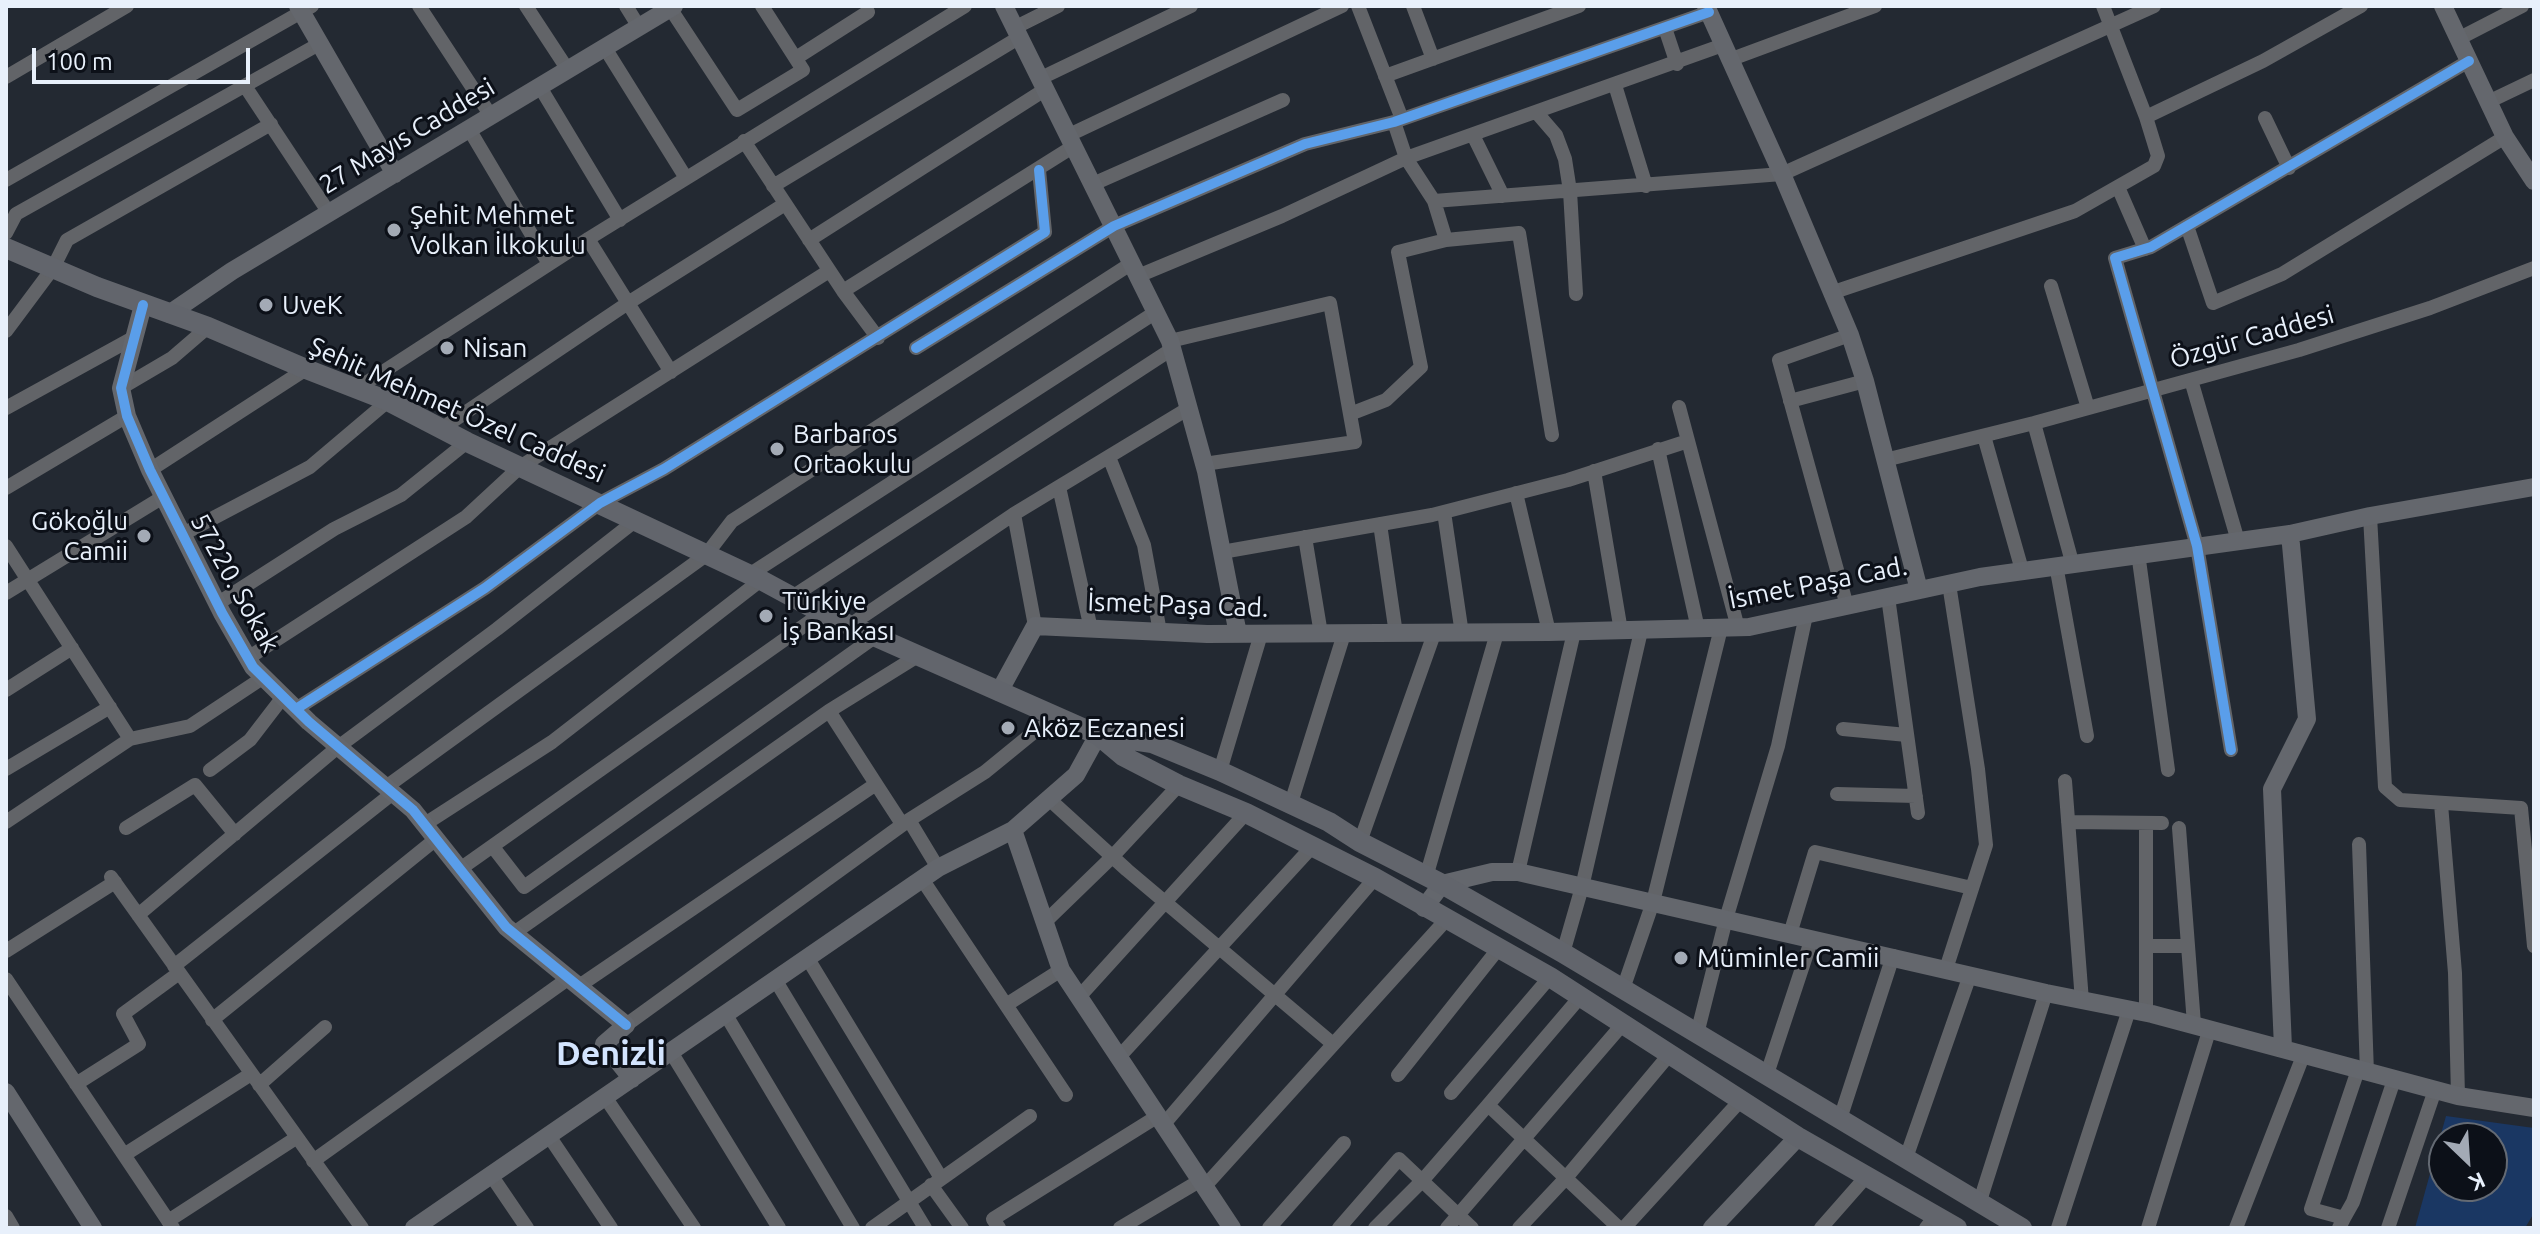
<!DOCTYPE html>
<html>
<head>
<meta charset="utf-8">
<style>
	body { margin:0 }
	#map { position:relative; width:2540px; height:1234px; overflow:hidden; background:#232932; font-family:Ubuntu,sans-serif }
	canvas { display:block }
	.frame { position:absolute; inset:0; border:8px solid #e8f0fb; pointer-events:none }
	.north { position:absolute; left:2428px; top:1122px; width:80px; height:80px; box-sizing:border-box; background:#0c1018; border:2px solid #646a73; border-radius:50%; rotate:155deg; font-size:22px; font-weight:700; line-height:32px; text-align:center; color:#e8f0fb }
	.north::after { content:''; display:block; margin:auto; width:28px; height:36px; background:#a3aab5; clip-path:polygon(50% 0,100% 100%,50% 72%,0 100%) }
	.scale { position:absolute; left:32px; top:48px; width:218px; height:36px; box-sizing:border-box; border:4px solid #e8f0fb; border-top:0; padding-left:10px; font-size:24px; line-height:28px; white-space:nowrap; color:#e8f0fb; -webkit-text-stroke:6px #0c1018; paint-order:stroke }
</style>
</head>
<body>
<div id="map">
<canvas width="2540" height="1234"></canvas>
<div class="frame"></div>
<div class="north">K</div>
<div class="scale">100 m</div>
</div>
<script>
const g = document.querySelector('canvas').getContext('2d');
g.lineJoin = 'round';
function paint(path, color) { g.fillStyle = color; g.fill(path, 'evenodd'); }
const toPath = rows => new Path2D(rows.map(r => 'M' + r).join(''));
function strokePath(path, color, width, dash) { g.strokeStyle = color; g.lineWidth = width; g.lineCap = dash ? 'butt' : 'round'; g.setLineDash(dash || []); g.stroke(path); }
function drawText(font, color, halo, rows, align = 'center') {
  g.font = font + ' Ubuntu,sans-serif'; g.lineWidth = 6; g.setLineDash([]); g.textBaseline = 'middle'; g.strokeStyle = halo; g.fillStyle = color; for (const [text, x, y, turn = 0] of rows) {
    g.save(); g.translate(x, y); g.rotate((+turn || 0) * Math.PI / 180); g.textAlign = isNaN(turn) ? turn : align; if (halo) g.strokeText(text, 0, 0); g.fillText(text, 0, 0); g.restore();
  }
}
paint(toPath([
	[2446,1116,2534,1128,2534,1213,2525,1228,2415,1228],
	[2444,1138,2492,1138,2492,1186,2444,1186]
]), '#1a3763');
strokePath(toPath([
	[419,6,491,116],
	[526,6,568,70],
	[626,6,639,27],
	[1358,6,1402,119],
	[1413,6,1433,59],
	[670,8,737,110,803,70,762,6],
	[1016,27,1058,6],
	[1665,28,1677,64],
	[2458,39,2522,6],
	[605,48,686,178],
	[796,58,868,12],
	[1729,60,1875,6],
	[1385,76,1579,6],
	[6,77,127,6],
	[1041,78,1191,6],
	[1615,85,1646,186],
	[245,86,329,213],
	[540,87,620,220],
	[2488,102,2534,80],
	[1537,113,1556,135,1565,159,1570,191,1576,294],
	[2146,117,2263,61,2361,6],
	[2265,118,2289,168],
	[1394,122,1406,158,1434,201,1446,240,1519,233,1552,435],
	[469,129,549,264],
	[1069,135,1342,6],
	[1473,135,1503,196],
	[744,141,843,291,878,338],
	[6,180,312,6],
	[1093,184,1283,100],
	[773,186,1020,37],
	[2118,187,2145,249],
	[1434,201,1782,174,2154,6],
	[2187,226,2213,303,2282,274,2505,137],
	[6,233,16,214,319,44],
	[588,239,671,372],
	[809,240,1046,89],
	[1138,276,1282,216,1406,158,1723,45],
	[2051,286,2088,408],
	[843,291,1074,146],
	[1834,292,2075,211,2154,166,2158,156,2146,117,2103,6],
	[6,331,53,268,67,240,271,124],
	[1170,341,1330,303,1355,442,1204,464],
	[916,348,1114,226,1305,144,1394,122,1709,12],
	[2191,380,2238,541],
	[121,388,172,358,208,327],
	[358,388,588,239,965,6],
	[1790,401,1865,381],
	[1679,407,1738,628],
	[6,408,135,337],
	[1350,414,1386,400,1421,367,1398,252,1446,240],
	[2034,423,2072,562],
	[441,429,628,303,785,204],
	[1984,436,2022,570],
	[1658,449,1698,629],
	[1109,457,1144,545,1160,632],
	[1885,460,2034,423,2299,350,2430,308,2534,268],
	[150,470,306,369],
	[1594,471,1621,631],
	[1059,487,1091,629],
	[6,488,127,416],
	[1516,493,1549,632],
	[1444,512,1462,634],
	[1014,514,1035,626],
	[2370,516,2385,787,2400,800,2521,808,2534,946],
	[1380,524,1396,634],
	[183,534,310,467,388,401],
	[1305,537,1321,634],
	[6,546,130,739],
	[1222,552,1432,515,1568,480,1688,441],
	[2138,553,2168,770],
	[2056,565,2087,736],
	[749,575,1156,312],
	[6,593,163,497],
	[792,597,1172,349],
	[1888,597,1918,813],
	[217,604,334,529,401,495,467,442],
	[1847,606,1779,360,1850,335],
	[850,625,1014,514,1189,408],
	[248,658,466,517,520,467,829,271],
	[6,690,72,648],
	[296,709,485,588,600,503,664,469,1045,232,1039,170],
	[1843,729,1907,735],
	[2231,750,2197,546,2115,258,2151,247,2469,61],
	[6,769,110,707],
	[210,770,250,740,283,697],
	[1220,771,1261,634],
	[2065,781,2082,1001],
	[876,784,902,824],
	[386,787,706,555,732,521,1132,263],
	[1837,794,1916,796],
	[1049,799,1127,870,1333,1044],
	[1291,803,1344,634],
	[2441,804,2455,973,2458,1096],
	[909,820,985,772,1034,732,1060,716],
	[6,822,130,739,190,726,264,677],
	[2068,822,2162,823],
	[425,824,552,742,761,580],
	[126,828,195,785,235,834],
	[2179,828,2194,1024],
	[1360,842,1434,634],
	[2359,844,2367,1073],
	[493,847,524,887,876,636],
	[460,869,822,613],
	[1518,872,1574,632],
	[111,877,362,1228],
	[1426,877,1497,633],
	[922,879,1066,1095],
	[138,915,338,747,497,629,635,521],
	[1045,922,1112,857,1179,785],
	[514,933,829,711,916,657],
	[1790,934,1815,852,1972,888],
	[2146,946,2188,946],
	[6,951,115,882],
	[1563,953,1582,887,1641,631],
	[808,959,941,1178],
	[174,966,393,793],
	[1946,969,1986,845,1978,769,1949,584],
	[6,979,173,1228],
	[776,981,925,1228],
	[579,986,876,784,829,711],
	[1623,989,1653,902,1721,628],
	[1581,996,1488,1105,1619,1228],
	[1079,997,1246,813],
	[1006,1005,1061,970],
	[2146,1013,2146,823],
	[726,1015,853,1228],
	[212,1020,436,839],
	[626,1025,909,820,938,868],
	[1697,1034,1726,919,1778,746,1806,615],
	[671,1052,779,1228],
	[1119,1057,1311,848],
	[1398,1075,1499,948],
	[1766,1077,1812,938],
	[76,1084,139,1044,123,1014,179,973],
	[259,1085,325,1027],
	[1451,1093,1550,977],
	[605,1097,694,1228],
	[1840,1119,1893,956],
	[1164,1124,1375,878],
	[549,1136,611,1228],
	[124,1155,251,1074],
	[1906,1158,1970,975],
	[313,1161,569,978],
	[491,1175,527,1228],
	[931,1185,962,1228],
	[1205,1186,1446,920],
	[1980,1201,2046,993],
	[6,1216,13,1228],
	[2344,1218,2353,1202,2394,1080],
	[168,1221,296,1138],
	[872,1228,1030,1116],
	[999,1228,993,1219,1158,1116],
	[1120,1228,1201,1180],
	[1269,1228,1344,1143],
	[1339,1228,1399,1159,1472,1228],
	[1375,1228,1422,1181,1488,1105],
	[1447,1228,1622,1025],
	[1519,1228,1565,1179,1669,1055],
	[1624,1228,1740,1101],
	[1821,1228,1865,1178],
	[1926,1228,1936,1215],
	[2058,1228,2129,1010],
	[2148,1228,2210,1028],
	[2236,1228,2303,1056],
	[2339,1228,2344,1218,2311,1209,2358,1070],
	[2388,1228,2435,1090]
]), '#626468', 14);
strokePath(toPath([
	[298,6,395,174],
	[1004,6,1170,341,1206,471,1238,634],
	[1706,6,1782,174,1850,335,1865,381,1919,590],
	[2443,6,2505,137,2534,181],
	[143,305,121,388,127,416,150,470,222,613,253,667,309,722,413,810,506,927,626,1025,604,1044,632,1079],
	[169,314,232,271,674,6],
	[999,692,1035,626,1207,634,1549,632,1749,627,1980,577,2290,534,2370,516,2534,487],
	[1013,830,1061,970,1232,1228],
	[1424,908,1442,884,1492,872,1518,872,2046,993,2152,1014,2458,1096,2534,1108],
	[2283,1048,2272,789,2307,719,2290,534],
	[6,1092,93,1228],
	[414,1228,938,868,1013,830,1076,775,1098,735],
	[1712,1228,1798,1137]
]), '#64676d', 18);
strokePath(toPath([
	[6,248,97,287,208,327,306,369,388,401,467,442,761,580,822,613,1098,735,1123,756,1179,785,1246,813,1375,878,1550,977,1798,1137,1957,1228],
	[1098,735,1152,743,1220,771,1329,822,1360,842,1442,884,1563,953,2022,1228]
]), '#62656c', 20);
strokePath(toPath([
	[143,305,121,388,127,416,150,470,222,613,253,667,309,722,413,810,506,927,626,1025],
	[916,348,1114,226,1305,144,1394,122,1709,12],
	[296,709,485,588,600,503,664,469,1045,232,1039,170],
	[2231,750,2197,546,2115,258,2151,247,2469,61]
]), '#5a9eea', 10);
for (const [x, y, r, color] of [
	[394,230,8,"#a3aab5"],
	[266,305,8,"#a3aab5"],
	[447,348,8,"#a3aab5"],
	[777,449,8,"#a3aab5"],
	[144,536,8,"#a3aab5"],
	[766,616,8,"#a3aab5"],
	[1008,728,8,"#a3aab5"],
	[1681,958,8,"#a3aab5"]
]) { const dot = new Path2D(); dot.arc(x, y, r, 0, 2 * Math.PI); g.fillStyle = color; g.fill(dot); strokePath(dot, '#0c1018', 3); }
drawText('26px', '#e8f0fb', '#0c1018', [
	["27 Mayıs Caddesi",407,136,-31],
	["Özgür Caddesi",2252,337,-16],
	["Şehit Mehmet Özel Caddesi",457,410,24],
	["57220. Sokak",235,583,61],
	["İsmet Paşa Cad.",1818,583,-11],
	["İsmet Paşa Cad.",1178,605,2]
]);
drawText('26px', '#e8f0fb', '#0c1018', [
	["Şehit Mehmet",410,215],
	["Volkan İlkokulu",410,245],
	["UveK",282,305],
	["Nisan",463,348],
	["Barbaros",793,434],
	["Ortaokulu",793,464],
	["Gökoğlu",128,521,"right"],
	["Camii",128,551,"right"],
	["Türkiye",782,601],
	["İş Bankası",782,631],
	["Aköz Eczanesi",1024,728],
	["Müminler Camii",1697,958]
], 'left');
drawText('bold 34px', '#d3e4fe', '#0c1018', [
	["Denizli",611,1054]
]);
</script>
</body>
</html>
